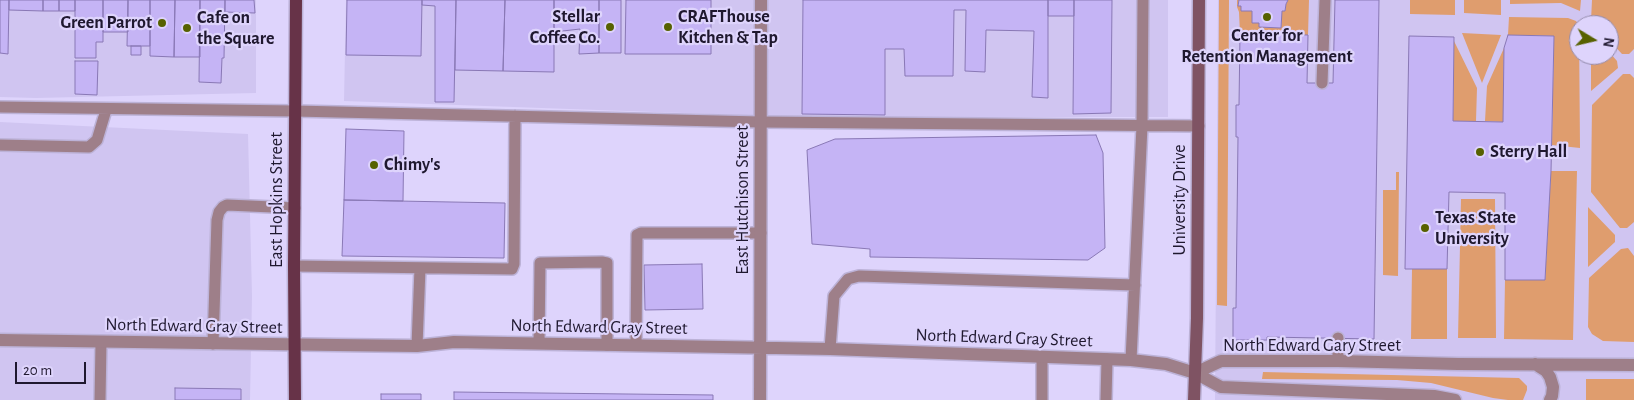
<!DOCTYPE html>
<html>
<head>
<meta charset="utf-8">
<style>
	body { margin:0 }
	#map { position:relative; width:1634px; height:400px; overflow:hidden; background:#ded4fc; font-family:"Alegreya Sans",sans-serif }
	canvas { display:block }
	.north { position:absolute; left:1569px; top:15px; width:50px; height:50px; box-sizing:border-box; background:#ded4fc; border:1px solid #9289aa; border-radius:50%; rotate:99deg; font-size:14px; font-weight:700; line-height:20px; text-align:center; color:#1f182f }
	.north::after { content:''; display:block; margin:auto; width:18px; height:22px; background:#576100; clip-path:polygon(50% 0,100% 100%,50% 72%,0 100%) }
	.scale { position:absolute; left:15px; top:362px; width:71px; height:22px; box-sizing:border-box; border:2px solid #1f182f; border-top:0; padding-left:6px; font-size:15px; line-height:18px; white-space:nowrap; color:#1f182f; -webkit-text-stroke:4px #ded4fc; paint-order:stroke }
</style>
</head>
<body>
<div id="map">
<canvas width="1634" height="400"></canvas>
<div class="north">N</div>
<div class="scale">20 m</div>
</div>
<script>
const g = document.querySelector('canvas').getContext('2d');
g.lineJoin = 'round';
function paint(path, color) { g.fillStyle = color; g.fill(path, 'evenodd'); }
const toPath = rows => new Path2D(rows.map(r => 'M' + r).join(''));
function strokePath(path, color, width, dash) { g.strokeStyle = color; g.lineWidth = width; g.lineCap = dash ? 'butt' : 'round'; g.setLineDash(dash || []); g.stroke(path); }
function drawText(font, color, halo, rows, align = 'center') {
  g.font = font + ' "Alegreya Sans",sans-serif'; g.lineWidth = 4.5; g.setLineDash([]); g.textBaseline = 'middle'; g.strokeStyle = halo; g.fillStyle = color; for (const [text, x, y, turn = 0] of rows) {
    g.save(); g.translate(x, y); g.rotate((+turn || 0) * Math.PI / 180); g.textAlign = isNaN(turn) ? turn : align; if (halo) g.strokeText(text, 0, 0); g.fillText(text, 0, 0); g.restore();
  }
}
paint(toPath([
	[0,0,256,0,256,93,36,98,0,97],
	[346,0,1168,0,1168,117,796,117,344,101],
	[1218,0,1634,0,1634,400,1215,400],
	[1579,25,1609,25,1609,55,1579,55],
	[0,122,248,134,252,296,250,400,0,400]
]), '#d0c5f1');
paint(toPath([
	[1219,0,1229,0,1227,306,1217,305],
	[1237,0,1239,0,1238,6,1241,6,1241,11,1252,11,1252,23,1259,23,1259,27,1281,28,1282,11,1285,11,1286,4,1288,0,1309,0,1308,35,1240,34,1239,12,1237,7],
	[1410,0,1455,0,1455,15,1410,14],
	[1464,0,1501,0,1501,15,1464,13],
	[1510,0,1581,0,1580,11,1561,3,1510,4],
	[1592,0,1634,0,1634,49,1629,54,1622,54,1609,40,1609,25,1595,25,1591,21],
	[1509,17,1568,18,1576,21,1579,26,1580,148,1552,145,1554,36,1508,35],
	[1462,33,1501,35,1482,83],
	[1454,41,1477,88,1476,121,1453,121],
	[1504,48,1503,122,1485,121,1487,86],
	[1609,52,1617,61,1618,68,1591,91,1591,55,1609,55],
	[1623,74,1630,74,1634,78,1634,222,1627,228,1620,228,1591,192,1592,105],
	[1551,171,1577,171,1573,340,1504,339,1505,280,1545,280],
	[1396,172,1399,172,1398,276,1383,275,1383,190,1396,190],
	[1461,199,1495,199,1496,338,1458,338],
	[1588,207,1615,235,1615,242,1588,267],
	[1628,248,1634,256,1634,342,1603,341,1592,334,1588,327,1589,278,1621,249],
	[1412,269,1447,269,1447,339,1411,339],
	[1263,372,1519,378,1527,386,1527,390,1523,400,1508,400,1493,398,1431,383,1397,380,1262,379],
	[1586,379,1634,379,1634,400,1586,400]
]), '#df9d6e');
const building = toPath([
	[0,0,9,0,8,54,0,53,0,0],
	[9,0,43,0,43,11,9,10,9,0],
	[43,0,59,0,59,11,43,11,43,0],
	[59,0,75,0,75,11,59,11,59,0],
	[75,0,103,0,103,42,96,42,96,58,75,58,75,0],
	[103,0,128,0,128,32,103,32,103,0],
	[128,0,150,0,150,46,127,46,128,0],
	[150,0,175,0,174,57,150,56,150,0],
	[175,0,200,0,200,57,174,57,175,0],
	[200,0,225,0,224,58,222,58,221,83,199,82,200,0],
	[225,0,254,0,255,13,225,12,225,0],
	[347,0,422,0,421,56,346,55,347,0],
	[422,0,456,0,454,102,435,102,435,6,422,5,422,0],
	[456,0,505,0,503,71,455,70,456,0],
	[505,0,554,0,554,72,503,71,505,0],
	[554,0,599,0,599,53,579,54,580,29,554,32,554,0],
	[599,0,621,0,621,53,599,53,599,0],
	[626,0,711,0,711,54,625,54,626,0],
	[803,0,1048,0,1048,98,1032,97,1034,31,986,30,985,72,965,71,966,10,954,10,953,76,905,76,904,49,885,49,885,115,802,114,803,0],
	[1048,0,1074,0,1074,16,1048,16,1048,0],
	[1074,0,1112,0,1111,113,1073,114,1074,0],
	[1239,0,1288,0,1286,4,1285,11,1282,11,1281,28,1259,27,1259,23,1252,23,1252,11,1241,11,1241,6,1238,6,1239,0],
	[1335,0,1379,0,1374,339,1267,337,1267,340,1233,340,1233,308,1236,308,1238,137,1236,137,1236,105,1239,105,1240,34,1308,35,1307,83,1333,83,1335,0],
	[1508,35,1554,36,1551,171,1545,280,1505,280,1505,193,1449,192,1447,269,1405,269,1409,36,1454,37,1453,121,1503,122,1504,48,1508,35],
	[131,46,141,46,141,55,131,55,131,46],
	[75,61,98,61,97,95,75,94,75,61],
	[346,129,404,131,403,201,344,200,346,129],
	[1096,135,1103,153,1105,248,1088,260,870,257,870,249,812,244,807,150,835,139,1096,135],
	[344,200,505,203,504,258,342,256,344,200],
	[702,264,703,309,645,310,644,265,702,264],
	[175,388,241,389,241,400,175,400,175,388],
	[454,392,713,395,713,400,454,400,454,392],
	[381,394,421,394,421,400,381,400,381,394]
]);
paint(building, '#c5b4f5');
strokePath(building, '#8978b5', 1);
const lane = toPath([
	[1322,83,1325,0],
	[0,107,295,111,760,122,1199,126],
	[0,145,89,147,97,140,106,110],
	[294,266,512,269,514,264,515,116],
	[539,343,540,263,602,262,607,263,607,345],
	[213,344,217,220,219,212,223,207,227,205,295,208],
	[636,345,637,235,641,233,761,233],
	[417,346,420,268],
	[830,349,834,296,848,279,859,276,1135,285],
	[1042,358,1042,400],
	[1131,360,1142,126,1143,0],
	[1338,361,1338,338],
	[100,400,101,343],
	[1106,400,1107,359]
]);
const street = toPath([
	[0,340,336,345,417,346,454,342,830,349,1131,360,1166,364,1195,373,1221,387,1434,396,1455,400],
	[1535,364,1546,371,1550,377,1553,387,1552,396,1550,400],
	[1195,373,1221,361,1338,361,1458,364,1634,365],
	[760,400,761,0]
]);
const secondary = toPath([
	[1194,400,1197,318,1199,0]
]);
const primary = toPath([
	[295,400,294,266,296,0]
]);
strokePath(lane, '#bcb2d7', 14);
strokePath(street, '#bcb2d7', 15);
strokePath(secondary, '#bcb2d7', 15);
strokePath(primary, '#bcb2d7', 15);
strokePath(lane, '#9e7f89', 11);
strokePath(street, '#9e7f89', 12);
strokePath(secondary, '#7f5363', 12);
strokePath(primary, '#673348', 12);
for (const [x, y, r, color] of [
	[1267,17,5,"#576100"],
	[162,23,5,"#576100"],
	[610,27,5,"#576100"],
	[668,27,5,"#576100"],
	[187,28,5,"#576100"],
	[1480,152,5,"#576100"],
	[374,165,5,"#576100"],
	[1425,228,5,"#576100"]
]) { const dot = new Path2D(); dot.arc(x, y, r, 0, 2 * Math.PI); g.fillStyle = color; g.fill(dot); strokePath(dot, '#ded4fc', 2); }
drawText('bold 18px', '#1f182f', '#ded4fc', [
	["Stellar",600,17,"right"],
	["Coffee Co.",600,38,"right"],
	["CRAFThouse",678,17],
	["Kitchen & Tap",678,38],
	["Cafe on",197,18],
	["the Square",197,39],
	["Green Parrot",152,23,"right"],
	["Center for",1267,36,"center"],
	["Retention Management",1267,57,"center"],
	["Sterry Hall",1490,152],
	["Chimy's",384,165],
	["Texas State",1435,218],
	["University",1435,239]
], 'left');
drawText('18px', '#1f182f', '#ded4fc', [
	["East Hopkins Street",277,200,-90],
	["East Hutchison Street",743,200,-90],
	["University Drive",1180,200,-90],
	["North Edward Gray Street",194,326,1],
	["North Edward Gray Street",599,327,1],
	["North Edward Gray Street",1004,338,2],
	["North Edward Gary Street",1312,346]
]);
</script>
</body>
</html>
